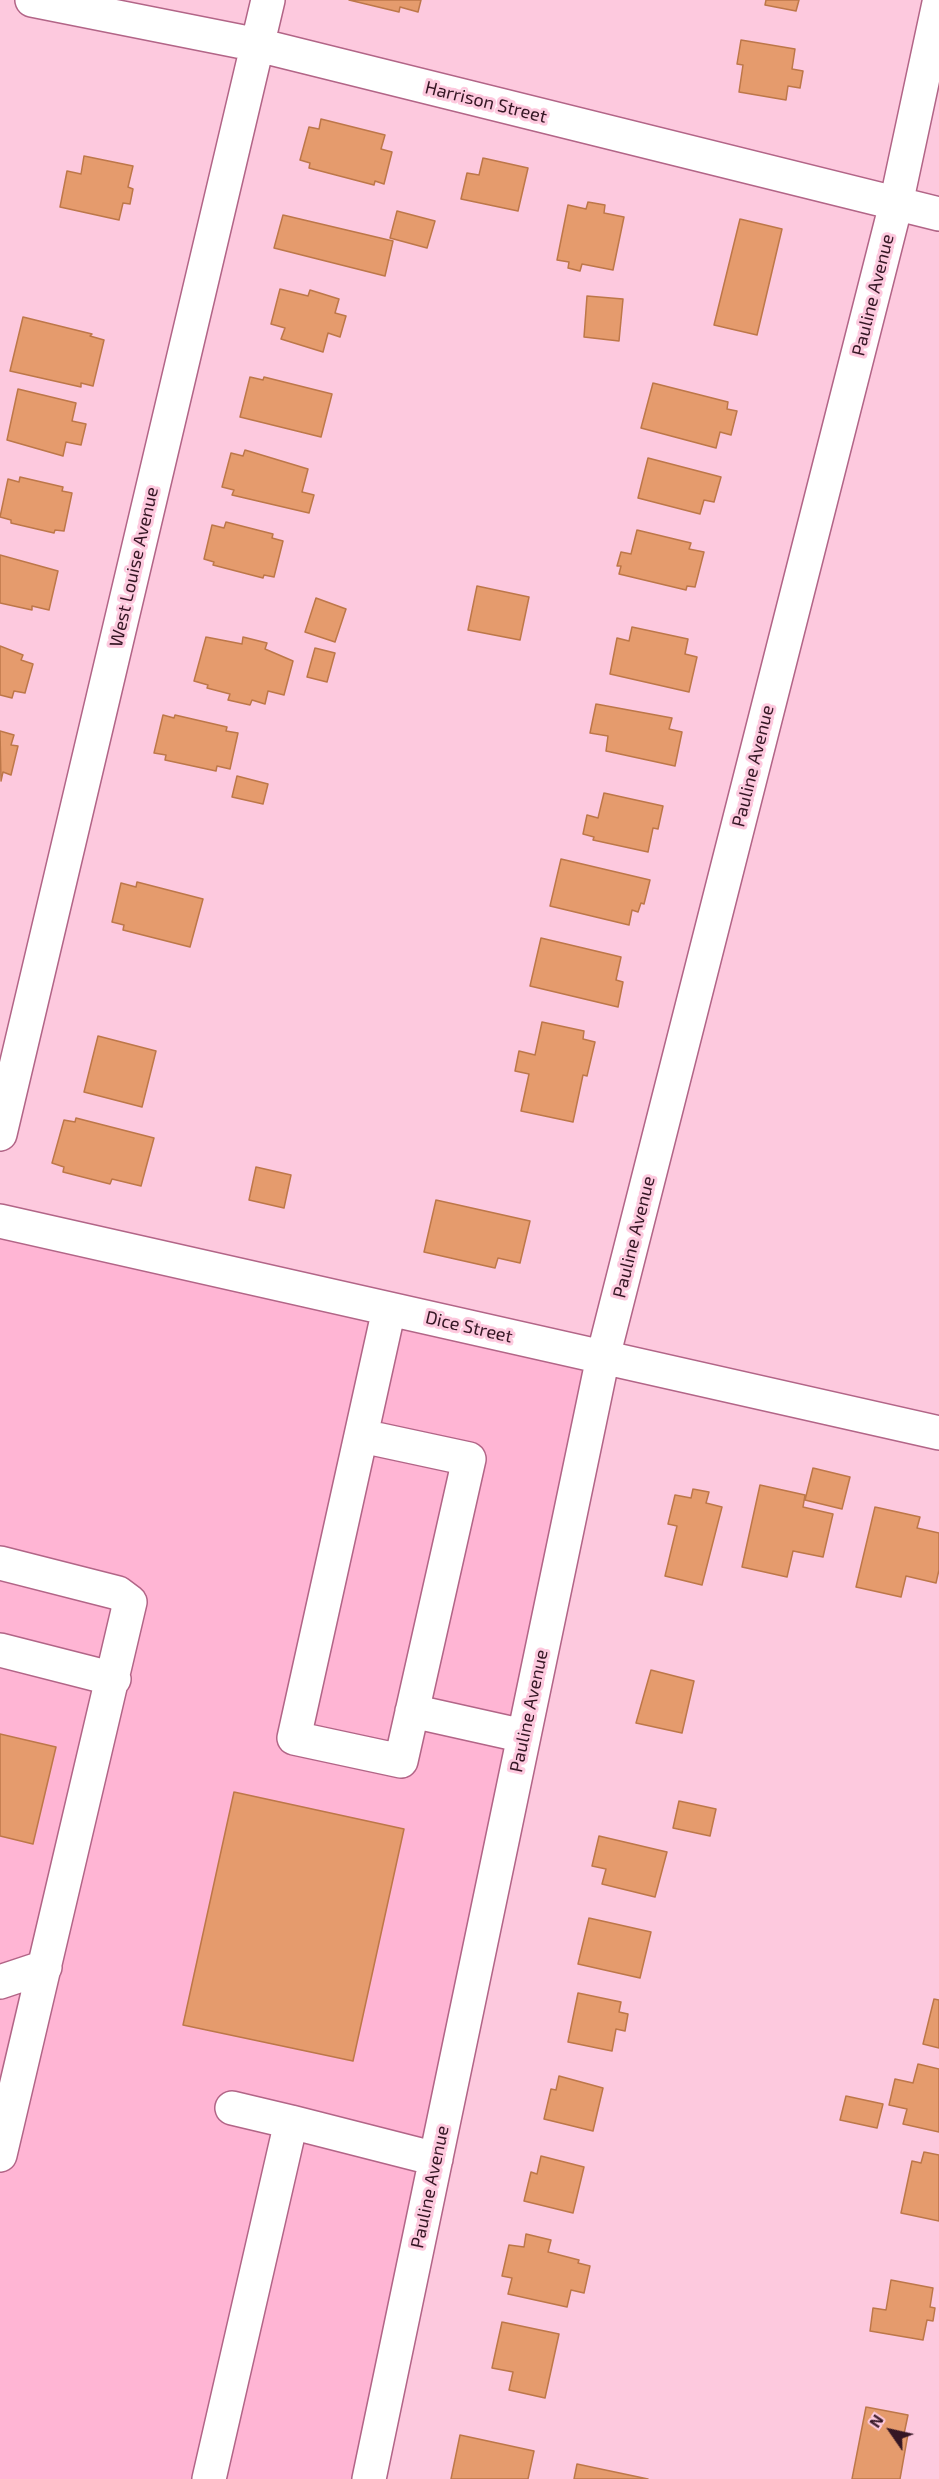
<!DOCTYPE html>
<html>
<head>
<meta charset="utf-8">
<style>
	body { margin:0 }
	#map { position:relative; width:939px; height:2479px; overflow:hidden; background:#fdc9de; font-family:"Exo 2",sans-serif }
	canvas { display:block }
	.north { position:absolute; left:861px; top:2401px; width:60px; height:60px; -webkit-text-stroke:4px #fdc9de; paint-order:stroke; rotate:304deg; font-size:16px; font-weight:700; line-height:24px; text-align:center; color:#351624 }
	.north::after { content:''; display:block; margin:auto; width:21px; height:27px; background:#351624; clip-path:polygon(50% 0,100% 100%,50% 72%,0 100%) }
</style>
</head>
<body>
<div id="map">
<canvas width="939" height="2479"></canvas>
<div class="north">N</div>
</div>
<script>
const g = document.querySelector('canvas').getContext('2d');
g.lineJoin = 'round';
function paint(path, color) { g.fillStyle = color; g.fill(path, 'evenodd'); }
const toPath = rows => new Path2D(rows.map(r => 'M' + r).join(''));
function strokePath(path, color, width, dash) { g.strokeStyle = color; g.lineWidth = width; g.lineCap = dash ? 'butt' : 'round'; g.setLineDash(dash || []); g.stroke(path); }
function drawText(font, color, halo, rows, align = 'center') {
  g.font = font + ' "Exo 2",sans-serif'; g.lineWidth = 6; g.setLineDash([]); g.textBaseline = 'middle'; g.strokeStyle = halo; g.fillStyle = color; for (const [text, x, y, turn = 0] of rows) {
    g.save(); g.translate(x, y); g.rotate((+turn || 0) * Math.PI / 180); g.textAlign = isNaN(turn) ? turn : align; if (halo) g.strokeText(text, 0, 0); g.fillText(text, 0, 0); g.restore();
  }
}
paint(toPath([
	[0,1204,603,1357,369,2479,0,2479]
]), '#ffb5d4');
const building = toPath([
	[349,0,421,0,418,12,400,7,399,12,349,0],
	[766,0,799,0,796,11,765,5,766,0],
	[741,40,795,49,792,69,803,71,800,88,788,86,786,100,739,92,743,65,737,64,741,40],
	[321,119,385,135,381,149,392,152,384,184,375,181,374,185,309,168,310,163,300,160,309,127,319,129,321,119],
	[84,156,133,166,128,187,133,189,130,204,123,203,119,220,60,207,67,171,81,174,84,156],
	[483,158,528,168,518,211,461,199,467,173,479,175,483,158],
	[588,202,605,205,604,213,624,217,613,270,582,264,580,271,568,268,569,262,557,260,568,205,586,209,588,202],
	[397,211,435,221,427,248,390,238,397,211],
	[283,215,393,241,385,276,274,248,283,215],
	[740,219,782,229,757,335,714,325,740,219],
	[280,289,308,296,310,290,339,299,335,313,346,316,340,337,328,333,323,352,281,339,285,328,271,324,280,289],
	[587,296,623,299,619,341,584,337,587,296],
	[23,317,92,334,90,336,104,340,93,386,81,383,81,387,10,371,23,317],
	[250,377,263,380,264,377,332,394,321,437,240,417,250,377],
	[653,383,728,402,727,409,737,411,731,435,720,432,716,448,641,428,653,383],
	[18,389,76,403,72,421,86,424,81,445,66,442,63,456,7,440,18,389],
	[245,450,308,469,302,492,314,495,309,513,232,495,234,490,222,487,231,453,243,456,245,450],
	[648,458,721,477,714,502,704,500,700,514,638,498,648,458],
	[20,477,63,487,62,491,72,493,64,531,55,530,54,533,11,523,11,520,0,517,8,479,19,482,20,477],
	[226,522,273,534,272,538,283,541,274,577,264,575,263,578,213,565,214,562,204,559,212,525,224,528,226,522],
	[637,530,691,543,689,549,704,552,695,587,687,586,686,590,619,574,621,566,617,566,621,552,631,554,637,530],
	[0,555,58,571,49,610,32,606,32,610,0,603,0,555],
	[477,586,529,597,520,640,468,630,477,586],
	[316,598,346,609,335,642,305,632,316,598],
	[632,627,688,639,685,654,697,657,689,692,610,674,617,638,629,641,632,627],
	[206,637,242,644,243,637,267,643,265,649,293,661,284,695,268,691,265,704,252,700,250,705,228,700,230,694,207,688,208,685,194,681,206,637],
	[0,646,23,655,21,660,33,664,25,693,14,691,12,698,0,695,0,646],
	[315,648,335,653,327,682,307,677,315,648],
	[596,704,672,718,669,729,682,732,675,766,606,751,608,736,590,733,596,704],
	[163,715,174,718,175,715,227,727,226,731,238,733,230,769,217,766,216,771,165,760,166,755,154,753,163,715],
	[0,731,14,735,11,745,18,746,11,775,3,772,1,781,0,731],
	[237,776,268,784,263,804,232,797,237,776],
	[604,793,663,806,658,829,653,828,648,852,593,840,594,837,583,834,587,815,598,818,604,793],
	[561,859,650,880,644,904,641,903,638,912,632,910,629,925,550,906,561,859],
	[137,882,203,899,190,947,123,930,124,925,112,922,121,883,136,887,137,882],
	[541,938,621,957,616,980,623,982,618,1007,530,986,541,938],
	[542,1022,584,1031,583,1039,595,1042,587,1076,583,1075,573,1122,521,1111,529,1074,515,1071,519,1051,535,1055,542,1022],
	[98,1036,156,1051,142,1107,84,1092,98,1036],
	[76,1118,154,1138,141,1186,112,1179,110,1184,63,1172,64,1167,52,1163,64,1120,75,1122,76,1118],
	[256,1167,291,1175,284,1208,249,1200,256,1167],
	[436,1200,530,1221,520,1263,498,1258,495,1268,424,1252,436,1200],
	[813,1468,850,1477,842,1509,805,1500,813,1468],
	[760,1485,805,1495,803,1507,833,1514,823,1557,793,1551,787,1577,742,1567,760,1485],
	[693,1489,709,1492,706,1503,722,1507,702,1585,665,1576,677,1526,668,1524,675,1495,691,1498,693,1489],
	[875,1507,920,1517,917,1528,939,1533,939,1570,936,1583,906,1576,901,1597,856,1587,875,1507],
	[651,1670,694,1681,682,1733,636,1723,651,1670],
	[0,1734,56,1747,33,1844,0,1836,0,1734],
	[234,1792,404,1829,353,2061,183,2025,234,1792],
	[679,1801,716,1809,710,1836,673,1828,679,1801],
	[599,1836,667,1852,655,1897,602,1884,606,1869,592,1866,599,1836],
	[589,1918,651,1932,640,1978,578,1964,589,1918],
	[578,1993,621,2002,619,2012,628,2014,625,2031,616,2029,612,2051,568,2042,578,1993],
	[934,1999,939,2000,939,2048,923,2044,934,1999],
	[918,2064,939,2069,939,2132,903,2124,907,2109,889,2105,895,2079,913,2083,918,2064],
	[559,2076,603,2088,593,2131,544,2119,551,2089,556,2090,559,2076],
	[846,2096,883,2104,877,2128,840,2120,846,2096],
	[924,2152,939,2155,939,2221,901,2213,912,2161,921,2163,924,2152],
	[541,2156,584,2167,573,2213,524,2201,531,2172,537,2174,541,2156],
	[526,2234,551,2240,548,2252,579,2260,578,2263,590,2266,584,2293,571,2290,567,2307,508,2294,512,2278,502,2276,509,2245,524,2247,526,2234],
	[891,2280,933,2288,930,2307,935,2308,933,2321,927,2320,923,2340,870,2331,873,2308,886,2310,891,2280],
	[502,2322,559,2334,545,2398,509,2390,513,2372,492,2368,502,2322],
	[866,2407,908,2415,904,2434,908,2434,900,2479,852,2479,866,2407],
	[460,2435,534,2451,528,2479,451,2479,460,2435],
	[577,2464,648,2479,574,2479,577,2464]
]);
paint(building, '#e59b6d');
strokePath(building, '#bd7749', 1.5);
const minor = toPath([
	[32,0,258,45,939,214],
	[0,1134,268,0],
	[0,1221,939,1433],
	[362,1436,469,1459,401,1761,294,1738,389,1309],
	[0,1563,118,1593,130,1602,0,2155],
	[0,1650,114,1679],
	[412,1711,524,1736],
	[0,1982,45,1967],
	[232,2108,291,2122],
	[209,2479,291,2122,436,2159],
	[369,2479,603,1357,896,204,939,3]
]);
strokePath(minor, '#b26587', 36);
strokePath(minor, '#fff', 33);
drawText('18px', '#351624', '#fdc9de', [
	["Harrison Street",486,102,14],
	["Pauline Avenue",873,295,-76],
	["West Louise Avenue",134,567,-77],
	["Pauline Avenue",753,766,-76],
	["Pauline Avenue",634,1237,-76],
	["Dice Street",469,1327,13],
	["Pauline Avenue",529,1711,-78],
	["Pauline Avenue",430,2187,-78]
]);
</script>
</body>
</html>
